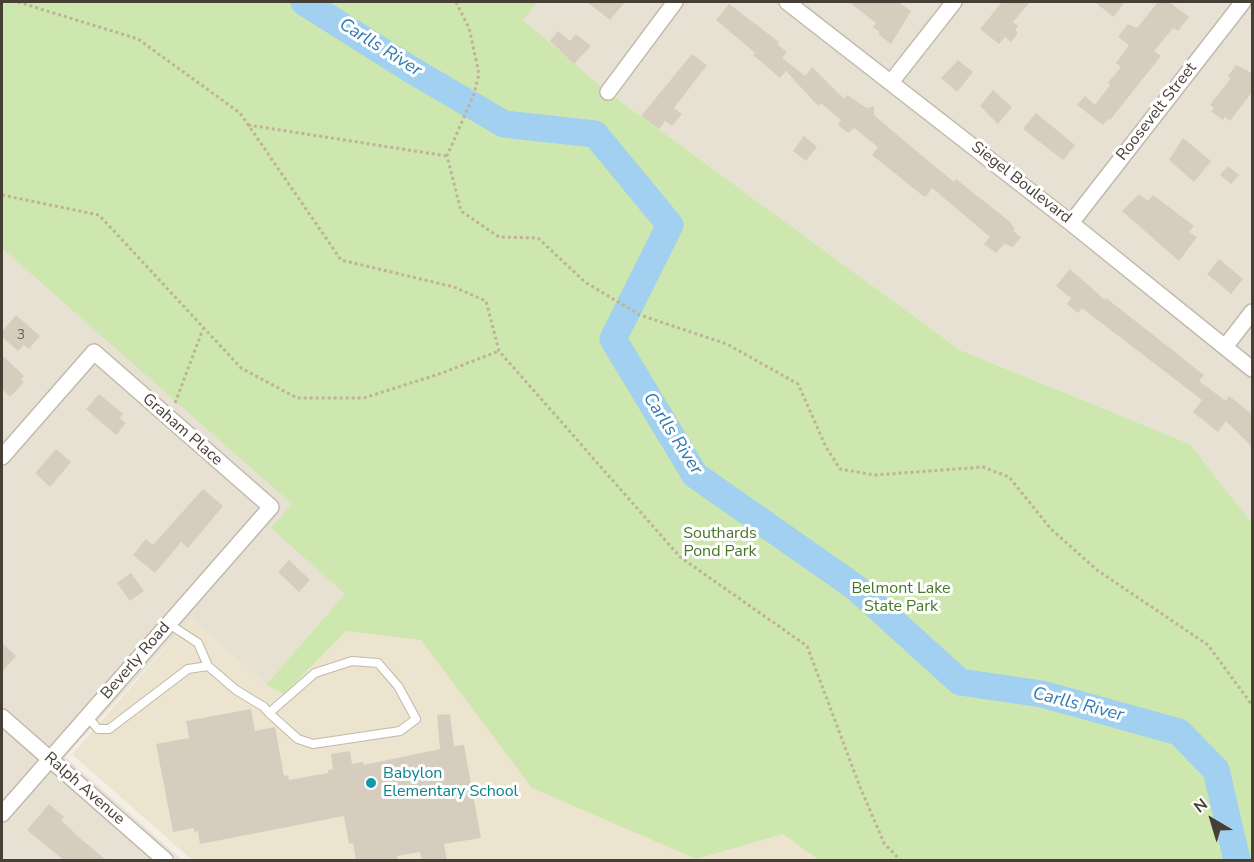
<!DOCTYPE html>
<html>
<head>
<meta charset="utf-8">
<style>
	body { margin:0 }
	#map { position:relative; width:1254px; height:862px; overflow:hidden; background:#f3efe6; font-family:"Nunito Sans",sans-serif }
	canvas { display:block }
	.frame { position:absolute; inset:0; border:3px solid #453f35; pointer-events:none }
	.north { position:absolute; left:1182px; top:790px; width:60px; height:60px; -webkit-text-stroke:4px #fff; paint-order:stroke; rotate:322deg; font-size:16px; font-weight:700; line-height:24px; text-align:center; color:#453f35 }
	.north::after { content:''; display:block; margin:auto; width:21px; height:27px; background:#453f35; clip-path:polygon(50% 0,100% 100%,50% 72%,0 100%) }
</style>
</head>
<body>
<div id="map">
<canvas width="1254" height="862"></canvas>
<div class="frame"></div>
<div class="north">N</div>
</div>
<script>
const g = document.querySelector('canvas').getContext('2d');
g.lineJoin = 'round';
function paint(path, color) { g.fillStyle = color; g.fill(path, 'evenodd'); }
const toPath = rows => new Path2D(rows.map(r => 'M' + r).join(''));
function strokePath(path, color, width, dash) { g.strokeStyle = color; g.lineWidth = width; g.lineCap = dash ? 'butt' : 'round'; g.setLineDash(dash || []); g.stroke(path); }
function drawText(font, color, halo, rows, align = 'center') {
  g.font = font + ' "Nunito Sans",sans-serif'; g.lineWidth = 6; g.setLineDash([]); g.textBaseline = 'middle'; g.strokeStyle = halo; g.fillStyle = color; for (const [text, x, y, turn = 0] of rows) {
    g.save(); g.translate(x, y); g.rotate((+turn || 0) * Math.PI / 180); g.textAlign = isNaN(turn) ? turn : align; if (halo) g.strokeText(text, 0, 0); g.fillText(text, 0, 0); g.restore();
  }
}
paint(toPath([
	[501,2,1252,2,1252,523,1190,444,960,350,608,92],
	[2,235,292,504,272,528,346,594,266,685,191,619,65,757,182,860,2,860]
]), '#e7e1d4');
paint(toPath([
	[381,403,870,860,192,860,72,754,191,619,266,685,345,594,271,528]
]), '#ece4cf');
paint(toPath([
	[2,2,537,2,523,20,608,92,960,350,1190,444,1252,523,1252,860,819,860,783,834,696,859,532,788,421,640,346,631,284,694,266,685,345,594,271,528,292,504,2,248]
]), '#cee7ae');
strokePath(toPath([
	[304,2,410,69,504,124,595,134,670,225,613,339,695,475,855,587,960,682,1042,694,1179,732,1216,770,1237,860]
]), '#a1d0f0', 27);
paint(toPath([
	[587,2,625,2,610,20],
	[849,2,898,2,911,11,891,44,878,34,880,32,873,27,876,23],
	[1002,2,1030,2,1013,22,1018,26,1015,30,1018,33,1011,42,1005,37,999,44,980,29],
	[1095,2,1125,2,1113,17],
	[1158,2,1169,2,1189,17,1178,31,1173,28,1154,51,1161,56,1110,120,1108,119,1103,125,1077,105,1085,96,1095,105,1110,85,1108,83,1121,67,1116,63,1129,45,1118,37,1128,24,1137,28],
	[729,4,779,42,778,45,787,52,782,58,805,76,812,67,844,99,847,95,867,108,874,106,874,115,896,134,954,182,956,179,1009,221,1015,229,1013,231,1021,237,1013,247,1004,244,996,253,984,244,990,237,932,188,926,197,922,195,872,155,878,147,854,128,848,133,838,125,841,120,821,103,818,106,786,71,780,78,753,55,755,53,716,20],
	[558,31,570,41,576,34,591,46,574,64,550,41],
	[692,54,707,65,674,108,682,114,672,126,665,121,659,129,641,116],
	[958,60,973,72,957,92,941,78],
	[1236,65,1252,73,1252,92,1230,121,1225,117,1223,120,1211,111,1214,108,1210,105,1231,78,1228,76],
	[993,90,1012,107,998,124,980,106],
	[1036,113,1075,145,1063,160,1023,129],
	[804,136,817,147,806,161,793,151],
	[1183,138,1211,161,1194,182,1169,160],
	[1228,166,1239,175,1231,184,1220,175],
	[1139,194,1148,201,1153,195,1194,226,1189,232,1197,237,1179,261,1122,211],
	[1219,259,1243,279,1231,294,1207,274],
	[1070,269,1105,300,1106,298,1204,375,1199,381,1226,401,1229,396,1252,414,1252,447,1226,421,1218,432,1193,412,1202,400,1082,308,1078,313,1067,304,1071,298,1056,286],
	[16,315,40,336,29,349,24,345,18,351,2,337,2,332],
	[2,355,24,376,21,380,24,382,10,397,2,389],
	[99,394,123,414,120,418,126,423,116,435,86,409],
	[56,449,71,462,50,487,35,473],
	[203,489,223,506,188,548,181,542,155,573,133,555,146,539,153,545],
	[289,560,310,580,299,592,278,572],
	[131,573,144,591,130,601,117,583],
	[2,643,16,656,2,672],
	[251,709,255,731,275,727,284,776,288,775,289,780,328,773,328,770,333,769,331,754,350,751,352,764,363,762,364,765,440,749,437,715,450,714,454,746,464,745,481,838,444,844,447,861,422,861,420,852,397,856,398,861,356,861,353,843,349,844,344,816,200,844,198,831,194,832,194,828,173,832,156,744,189,738,186,721],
	[49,804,64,817,61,820,82,840,107,861,65,861,27,830]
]), '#d7cdbe');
const service = toPath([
	[169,624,198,643,208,666],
	[87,716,98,729,109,729,188,669,208,666,236,690,264,707,269,713,298,739,313,744,400,731,416,719,398,686,378,663,352,661,315,673,269,713]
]);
const minor = toPath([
	[787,2,1071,223,1252,369],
	[892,81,954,2],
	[608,92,675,2],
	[1071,223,1243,2],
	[1225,347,1252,312],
	[2,457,94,352,271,507,2,814],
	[2,717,165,860]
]);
strokePath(service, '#c1b9ab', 10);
strokePath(minor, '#c1b9ab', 18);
strokePath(toPath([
	[18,2,138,39,240,113,341,260,454,287,486,301,499,351,680,557,807,646,860,787,884,843,900,860],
	[456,2,469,28,479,74,474,94,447,156,461,211,499,237,538,238,585,282,640,315,727,344,798,384,826,447,840,469,875,475,983,467,1009,477,1051,529,1097,570,1208,645,1252,705],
	[248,125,447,156],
	[2,195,99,215,241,368,297,398,364,398,442,373,499,351],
	[175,403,203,329]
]), '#c0b299', 3, [3, 3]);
strokePath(service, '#fff', 8);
strokePath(minor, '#fff', 15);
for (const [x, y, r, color] of [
	[371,783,6,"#0f9aa8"]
]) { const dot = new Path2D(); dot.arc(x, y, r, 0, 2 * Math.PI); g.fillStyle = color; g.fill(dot); strokePath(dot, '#fff', 2); }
drawText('14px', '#6a6257', null, [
	["3",21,336]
]);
drawText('16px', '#453f35', '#fff', [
	["Roosevelt Street",1157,112,-52],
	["Siegel Boulevard",1021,183,38],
	["Graham Place",182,430,41],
	["Beverly Road",136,661,-49],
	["Ralph Avenue",84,789,41]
]);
drawText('16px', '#467728', '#fff', [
	["Southards",720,534],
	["Pond Park",720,552],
	["Belmont Lake",901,589],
	["State Park",901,607]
]);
drawText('16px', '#0d838f', '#fff', [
	["Babylon",383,774],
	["Elementary School",383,792]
], 'left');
drawText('italic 18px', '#2e7ab1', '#fff', [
	["Carlls River",380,48,32],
	["Carlls River",672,434,57],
	["Carlls River",1078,705,14]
]);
</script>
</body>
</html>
